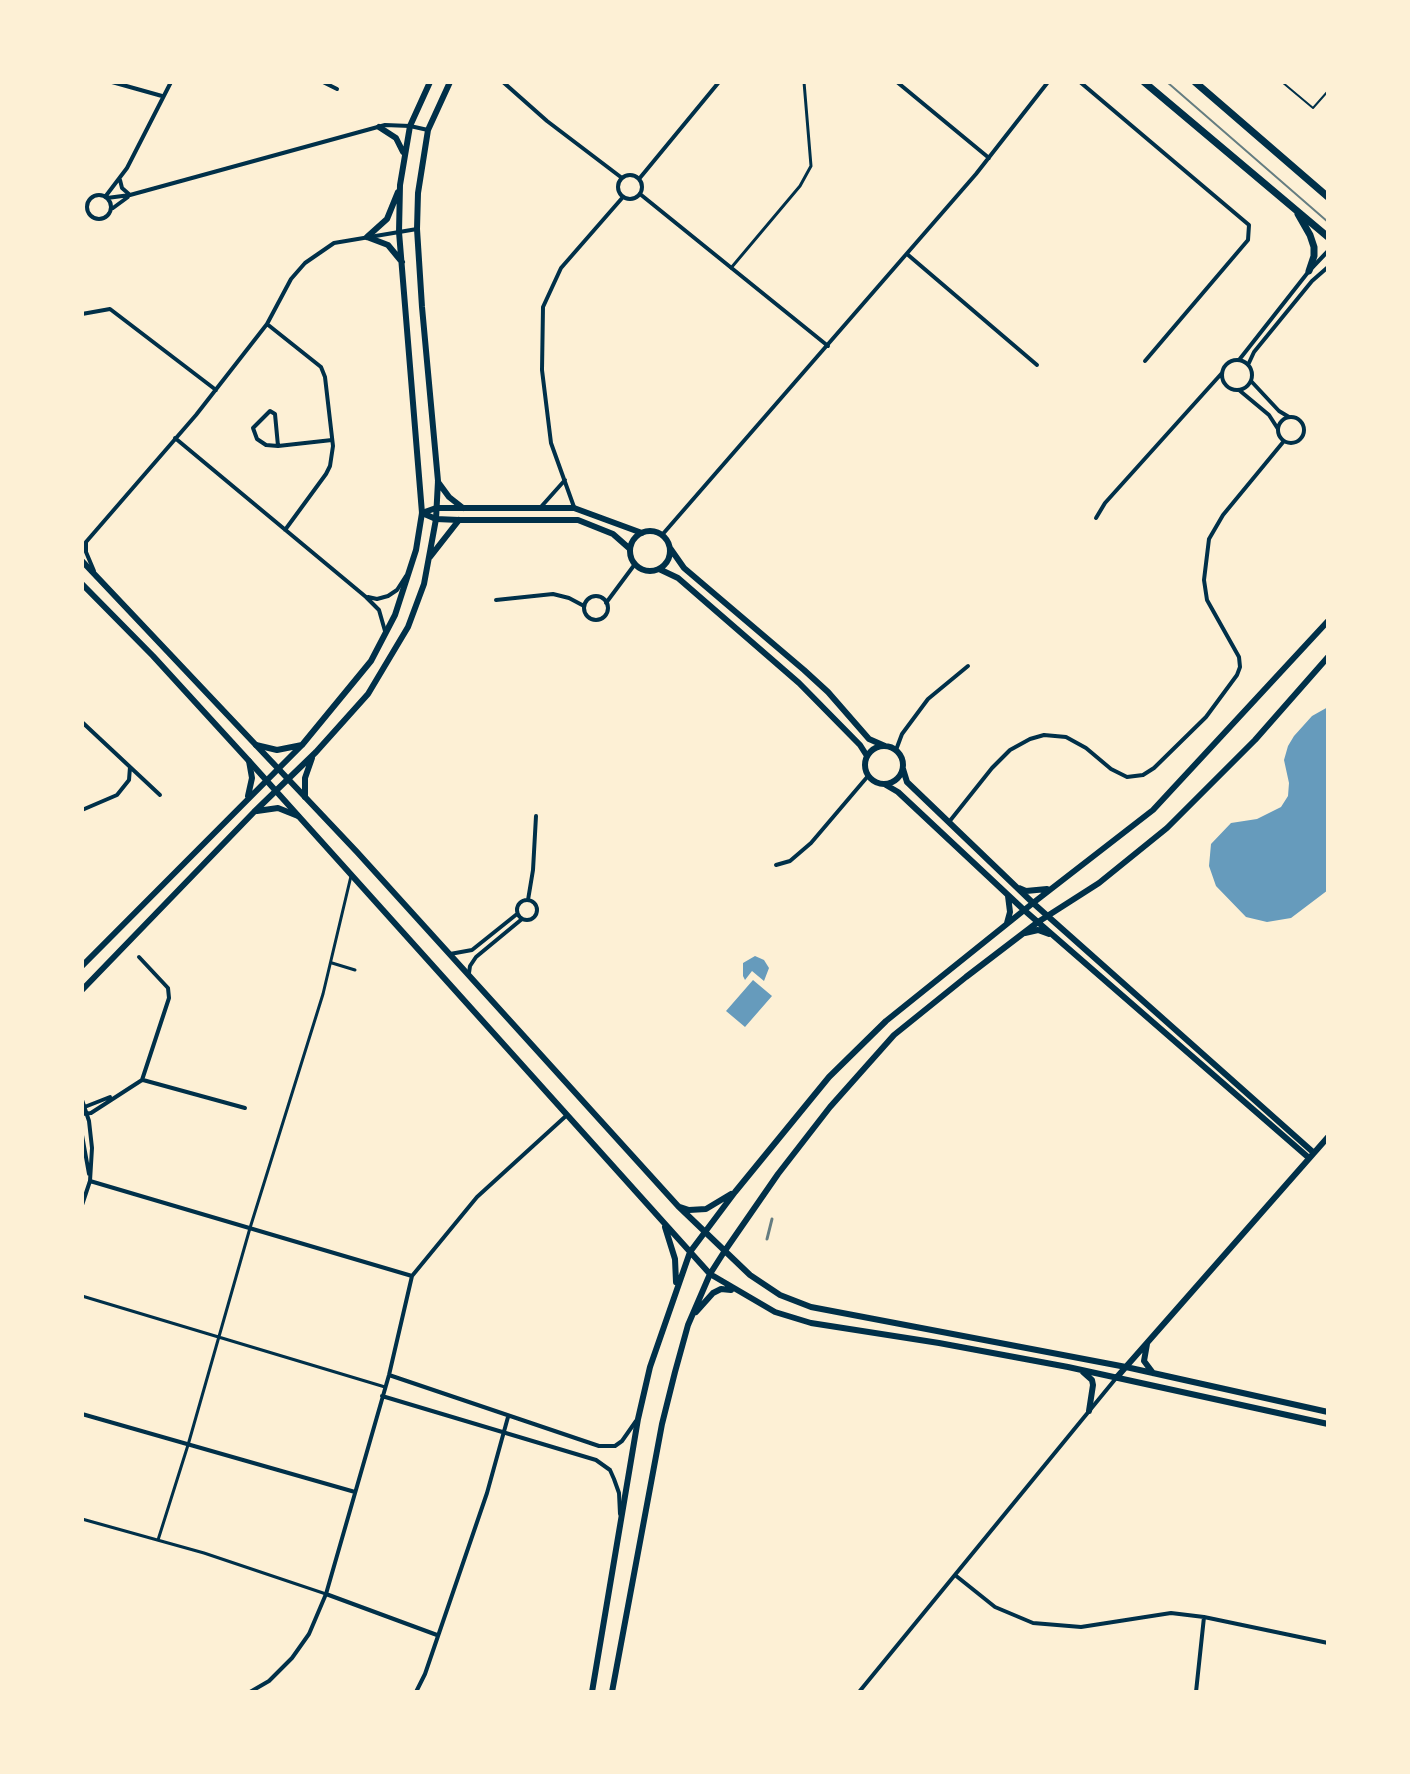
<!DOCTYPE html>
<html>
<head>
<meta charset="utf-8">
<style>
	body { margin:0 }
	#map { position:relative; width:1410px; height:1774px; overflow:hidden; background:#fdf0d5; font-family:Helvetica,sans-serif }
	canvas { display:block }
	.frame { position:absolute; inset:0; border:84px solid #fdf0d5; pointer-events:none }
</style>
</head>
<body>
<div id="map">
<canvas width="1410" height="1774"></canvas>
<div class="frame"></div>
</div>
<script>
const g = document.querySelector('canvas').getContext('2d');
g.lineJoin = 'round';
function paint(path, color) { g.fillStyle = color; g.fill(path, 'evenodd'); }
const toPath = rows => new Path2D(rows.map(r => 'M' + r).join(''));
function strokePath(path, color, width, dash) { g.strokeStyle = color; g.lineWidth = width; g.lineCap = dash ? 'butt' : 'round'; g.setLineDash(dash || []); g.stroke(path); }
paint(toPath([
	[1328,707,1328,890,1291,918,1267,922,1246,917,1216,886,1209,866,1211,844,1231,823,1257,819,1281,807,1288,796,1289,783,1284,760,1288,746,1294,736,1312,716],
	[755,956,764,960,769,968,764,981,752,971,745,980,743,976,743,963],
	[753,980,772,996,745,1027,726,1011]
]), '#669bbc');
strokePath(toPath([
	[1282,82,1313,108,1328,91]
]), '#003049', 2);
strokePath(toPath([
	[731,268,800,186,811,166,804,82],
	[332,963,355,970],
	[82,1296,385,1387],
	[82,1519,204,1553,326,1594],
	[158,1540,188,1445,250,1228,323,994,351,876]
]), '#003049', 3);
strokePath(toPath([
	[112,82,162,96],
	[323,82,337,89],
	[503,82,547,121,622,178],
	[897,82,989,158],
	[1080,82,1249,225,1248,240,1145,361],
	'618 187a12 12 0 1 1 24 0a12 12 0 1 1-24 0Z',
	[639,179,719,82],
	[120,180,122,188,130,195],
	[640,194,828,346],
	'87 207a12 12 0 1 1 24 0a12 12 0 1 1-24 0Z',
	[105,197,127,168,171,82],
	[107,198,130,195,385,125,410,126,428,130],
	[113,208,128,197],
	[907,254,1037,365],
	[82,314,110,309,216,390],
	[267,324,321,367,325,377,333,446,330,466,326,474,285,530],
	[1239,360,1309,271,1328,251],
	'1222 375a15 15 0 1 1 30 0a15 15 0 1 1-30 0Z',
	[1248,365,1254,352,1312,281,1328,267],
	[1251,381,1279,411,1289,417],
	[1239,390,1269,415,1278,429],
	'1278 430a13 13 0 1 1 26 0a13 13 0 1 1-26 0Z',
	[175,438,366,597,379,610,385,631],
	[278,446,275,414,270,411,253,428,257,439,266,445,278,446,332,440],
	[574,507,551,443,542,370,543,307,561,268,623,197],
	[540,508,565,480],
	[1096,518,1105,503,1222,373],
	[662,535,976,174,1048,82],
	[94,571,86,552,86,542,196,415,267,324,291,279,305,263,334,243,417,229],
	'584 608a12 12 0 1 1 24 0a12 12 0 1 1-24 0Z',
	[368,597,377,599,388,596,397,590,406,576],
	[496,600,553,594,569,598,584,606],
	[606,603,635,564],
	[82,722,160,795],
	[896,750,902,734,928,699,968,666],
	[82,810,117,795,129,780,130,767],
	[949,822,992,768,1010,750,1030,739,1044,735,1066,737,1086,748,1111,769,1127,777,1143,775,1154,768,1206,717,1237,675,1240,667,1239,657,1207,600,1204,580,1209,539,1223,515,1284,441],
	[776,865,790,861,811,843,868,776],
	'517 910a10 10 0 1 1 20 0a10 10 0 1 1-20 0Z',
	[528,900,533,870,536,816],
	[450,954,472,950,517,914],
	[469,973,470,966,476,957,522,919],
	[143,1080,245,1108],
	[82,1100,89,1121,92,1148,90,1181,82,1205],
	[82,1108,110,1097],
	[82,1114,91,1113,142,1080,169,998,168,988,139,957],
	[82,1135,89,1174],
	[90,1181,412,1276],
	[389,1375,599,1446,615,1446,622,1441,636,1421],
	[382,1396,596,1460,610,1470,614,1479,619,1493,620,1514],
	[82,1414,355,1492],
	[955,1575,995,1607,1033,1623,1081,1627,1171,1613,1204,1617,1328,1643],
	[326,1594,437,1635],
	[250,1692,269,1681,292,1658,309,1634,326,1594,389,1375,412,1276,477,1197,567,1115],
	[416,1692,425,1674,487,1493,508,1417],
	[859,1692,1117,1377],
	[1196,1692,1204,1617]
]), '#003049', 4);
strokePath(toPath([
	[422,513,436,508,574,508,642,533],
	[422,513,436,519,459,520,578,520,613,534,630,549],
	'630 551a20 20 0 1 1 40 0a20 20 0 1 1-40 0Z',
	[670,548,684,568,804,670,828,692,869,739,885,746],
	[82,561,357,852,678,1206,750,1275,780,1295,811,1307,1126,1367,1328,1412],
	[659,569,678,578,799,683,860,745,867,756],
	[82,584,153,656,249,761,710,1274,775,1312,811,1323,939,1343,1068,1367,1328,1424],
	'865 765a19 19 0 1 1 38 0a19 19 0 1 1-38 0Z',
	[903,769,907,782,1033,903,1314,1153],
	[886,785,898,792,1024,910,1309,1158],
	[1019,888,1026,891,1047,889],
	[1007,923,1010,912,1008,896],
	[1025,933,1038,930,1049,934],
	[680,1207,689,1210,706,1209,731,1194],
	[665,1227,675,1259,676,1282],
	[696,1312,713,1293,721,1289,731,1290],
	[1147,1344,1144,1361,1153,1373],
	[1083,1372,1092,1380,1093,1385,1089,1411],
	[1117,1377,1328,1137],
	[592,1692,638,1419,650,1367,690,1252,735,1192,829,1077,886,1021,1033,903,1153,810,1328,621],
	[612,1692,662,1424,675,1372,688,1325,710,1274,724,1252,778,1174,830,1107,894,1035,966,977,1038,922,1099,883,1167,828,1255,740,1328,657]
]), '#003049', 6);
strokePath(toPath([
	[379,127,396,138,403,152],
	[367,237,387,219,398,192],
	[367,237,388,245,402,262],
	[438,482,449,497,463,508],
	[430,557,459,520],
	[256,745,277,750,302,745],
	[248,796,252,778,249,761],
	[305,797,305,778,312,758],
	[257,811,278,808,298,816],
	[82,966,302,745,371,661,395,615,416,550,422,513,399,232,400,185,410,126,430,82],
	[82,990,254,812,316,752,368,694,408,627,424,584,436,519,438,481,422,307,417,229,418,193,428,130,450,82]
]), '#003049', 6);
strokePath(toPath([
	[1144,82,1328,237],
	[1195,82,1328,197],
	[1298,214,1310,235,1314,247,1314,256,1309,271]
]), '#003049', 7);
strokePath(toPath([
	[1167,82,1328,222]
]), '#657d81', 2);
strokePath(toPath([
	[767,1239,772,1219]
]), '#657d81', 3);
</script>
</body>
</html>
